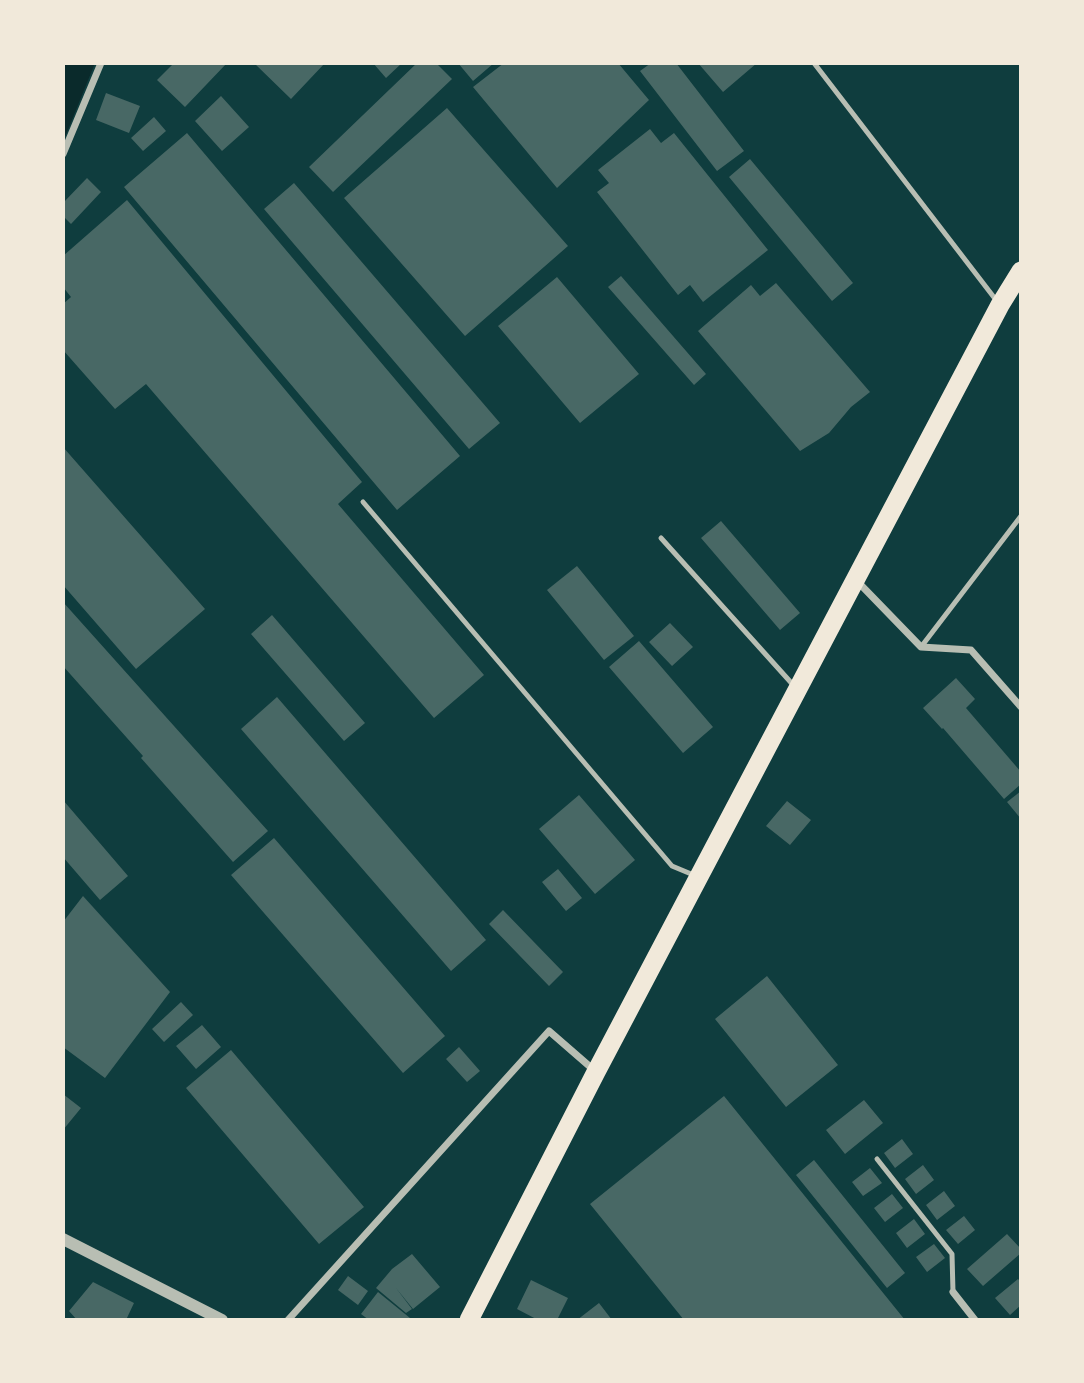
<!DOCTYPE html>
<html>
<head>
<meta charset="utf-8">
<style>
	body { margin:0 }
	#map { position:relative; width:1084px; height:1383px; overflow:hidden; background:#0f3d3e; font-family:"DejaVu Sans",sans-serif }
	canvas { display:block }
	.frame { position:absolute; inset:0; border:65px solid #f1e9da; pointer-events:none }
</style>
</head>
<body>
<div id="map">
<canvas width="1084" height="1383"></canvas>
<div class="frame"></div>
</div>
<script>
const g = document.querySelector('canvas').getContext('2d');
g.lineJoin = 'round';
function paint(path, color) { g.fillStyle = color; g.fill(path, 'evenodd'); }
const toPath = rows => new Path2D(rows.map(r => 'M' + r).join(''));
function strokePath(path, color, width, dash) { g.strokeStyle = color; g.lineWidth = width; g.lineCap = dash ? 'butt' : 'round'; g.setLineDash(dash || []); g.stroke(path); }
paint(toPath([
	[63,63,95,63,63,142]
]), '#0a2a2b');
paint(toPath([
	[174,63,227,63,185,107,157,80],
	[254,63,325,63,291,99],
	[373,63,402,63,386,78],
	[417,63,436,63,452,79,333,192,309,167],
	[458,63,494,63,473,81],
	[504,63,618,63,649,100,557,188,473,87],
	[651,63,676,63,744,151,717,171,640,71],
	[698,63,757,63,723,92],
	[106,93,140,106,129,133,96,120],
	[221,96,249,127,222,151,195,121],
	[447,108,568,246,465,336,344,198],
	[154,117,166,131,143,151,131,138],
	[650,129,661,143,674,133,768,250,703,302,690,285,678,295,597,192,609,183,598,170],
	[187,133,460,456,397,510,124,187],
	[750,159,853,283,832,301,729,177],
	[87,178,101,192,71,224,63,216,63,203],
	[294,183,500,423,469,449,264,209],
	[127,200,362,482,338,504,484,675,434,718,146,384,115,409,63,350,63,304,71,297,63,287,63,256],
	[621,276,706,374,694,385,608,287],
	[557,277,639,374,580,423,498,326],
	[776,283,870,392,851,407,829,433,800,451,698,331,751,285,760,296],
	[63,447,205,609,136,669,63,585],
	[721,521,800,613,780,630,701,538],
	[577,566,634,636,604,660,547,590],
	[63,602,268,831,233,862,141,758,143,756,63,666],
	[272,615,365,723,344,741,251,634],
	[670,623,693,647,672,666,649,642],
	[639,641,713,727,683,753,609,667],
	[956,678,975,699,966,708,1021,772,1021,784,1004,799,943,728,942,729,923,708],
	[277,697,486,940,451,971,241,729],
	[1021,791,1021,819,1007,802],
	[579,795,635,860,595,894,539,829],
	[63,800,128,876,100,900,63,857],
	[787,801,811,820,790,845,766,826],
	[274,838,445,1036,403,1073,231,875],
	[558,869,582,898,566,911,542,882],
	[83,896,170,992,105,1078,63,1047,63,922],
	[503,910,563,972,549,986,489,924],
	[767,976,838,1065,786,1107,715,1019],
	[181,1002,193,1015,164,1042,152,1029],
	[202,1025,221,1047,196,1069,176,1046],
	[459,1047,480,1071,467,1082,446,1059],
	[231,1050,364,1207,319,1244,186,1088],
	[63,1094,81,1108,63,1130],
	[724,1096,905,1320,684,1320,590,1204],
	[864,1100,883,1123,845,1154,826,1130],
	[902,1139,913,1154,895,1168,884,1153],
	[814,1160,905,1273,887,1288,796,1175],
	[923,1165,934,1180,916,1194,905,1179],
	[870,1168,882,1183,863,1196,852,1182],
	[944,1191,955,1206,937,1220,926,1205],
	[892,1194,903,1208,885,1222,874,1208],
	[964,1216,975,1230,958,1244,946,1230],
	[914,1219,925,1234,907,1248,896,1233],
	[1007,1234,1021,1249,1021,1253,983,1286,967,1269],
	[934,1244,945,1258,927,1272,916,1257],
	[412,1254,440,1287,413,1309,396,1288,412,1309,406,1313,376,1288,392,1269],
	[348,1276,368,1291,358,1305,338,1290],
	[1018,1279,1021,1282,1021,1305,1010,1315,995,1298],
	[531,1280,568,1298,557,1320,538,1320,517,1309],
	[93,1282,134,1303,126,1320,77,1320,69,1311],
	[378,1292,410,1318,417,1320,369,1320,361,1314],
	[599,1303,612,1320,577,1320]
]), '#486865');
strokePath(toPath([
	[814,63,996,300],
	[363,502,672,866,696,876],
	[661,538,795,687],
	[921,647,1021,516],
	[877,1159,952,1254,953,1292]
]), '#b8beb3', 5);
strokePath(toPath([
	[63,154,101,63],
	[858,582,921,647,971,650,1021,707],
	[953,1292,975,1320],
	[288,1320,549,1031,595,1071]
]), '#b8beb3', 7);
strokePath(toPath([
	[63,1239,222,1320]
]), '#b8beb3', 12);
strokePath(toPath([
	[469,1320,596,1072,1000,305,1021,271]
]), '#f1e9da', 19);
</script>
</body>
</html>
